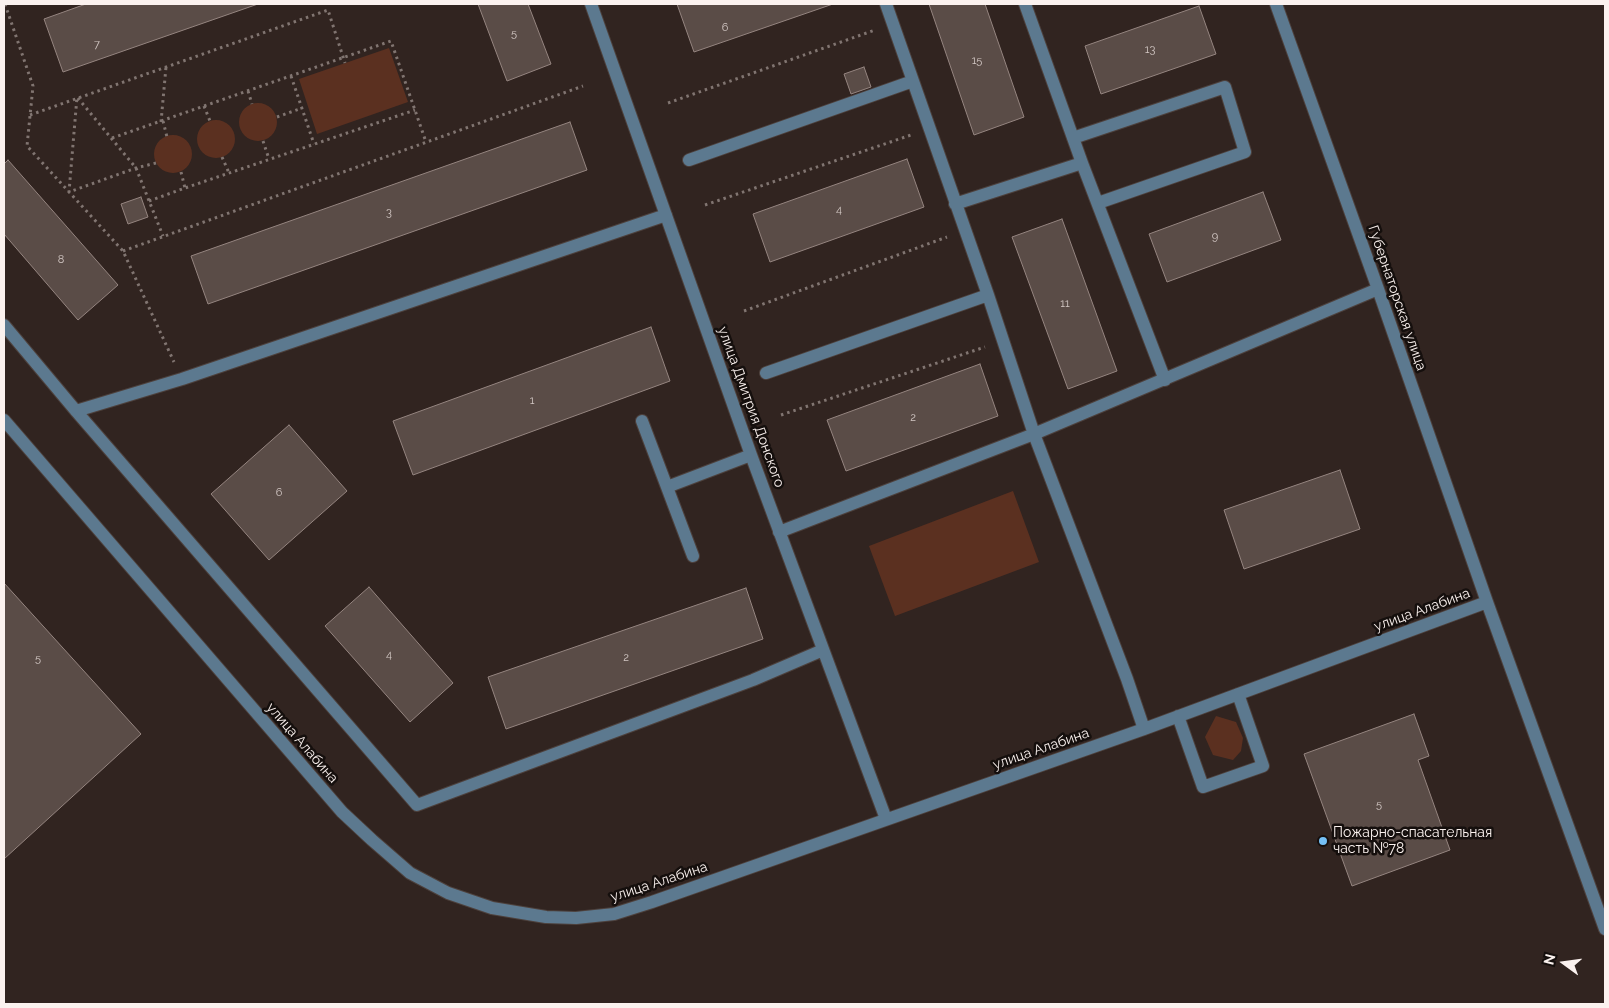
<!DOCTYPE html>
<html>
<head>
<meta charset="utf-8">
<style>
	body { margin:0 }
	#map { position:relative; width:1609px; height:1008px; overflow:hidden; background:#312420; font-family:Raleway,sans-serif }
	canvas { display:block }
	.frame { position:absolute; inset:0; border:5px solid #fbf2ef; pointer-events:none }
	.north { position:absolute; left:1539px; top:938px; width:50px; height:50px; -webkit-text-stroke:4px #150f0d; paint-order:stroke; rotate:284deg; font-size:14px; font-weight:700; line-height:20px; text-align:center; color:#fbf2ef }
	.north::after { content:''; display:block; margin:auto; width:18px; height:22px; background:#fbf2ef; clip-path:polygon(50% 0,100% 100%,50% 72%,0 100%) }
</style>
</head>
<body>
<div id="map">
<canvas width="1609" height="1008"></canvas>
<div class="frame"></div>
<div class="north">N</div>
</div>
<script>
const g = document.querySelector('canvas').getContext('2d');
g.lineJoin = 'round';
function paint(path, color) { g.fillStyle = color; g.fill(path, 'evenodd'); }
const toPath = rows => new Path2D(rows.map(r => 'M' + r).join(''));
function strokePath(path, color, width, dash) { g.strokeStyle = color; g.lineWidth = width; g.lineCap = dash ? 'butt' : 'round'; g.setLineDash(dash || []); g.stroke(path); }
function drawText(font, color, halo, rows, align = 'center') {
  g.font = font + ' Raleway,sans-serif'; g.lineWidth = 5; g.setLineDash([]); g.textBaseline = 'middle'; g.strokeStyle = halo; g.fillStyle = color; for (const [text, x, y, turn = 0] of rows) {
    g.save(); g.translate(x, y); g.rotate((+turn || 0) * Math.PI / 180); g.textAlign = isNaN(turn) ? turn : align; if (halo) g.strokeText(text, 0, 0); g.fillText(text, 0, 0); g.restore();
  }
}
paint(toPath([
	[389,48,408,102,317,134,299,79],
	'239 122a19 19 0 1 1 38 0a19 19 0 1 1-38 0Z',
	'197 139a19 19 0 1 1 38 0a19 19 0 1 1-38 0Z',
	'154 154a19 19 0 1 1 38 0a19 19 0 1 1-38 0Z',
	[1013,491,1039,562,895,616,869,546],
	[1216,716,1236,722,1243,738,1241,751,1233,760,1213,755,1205,737]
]), '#5b3020');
const building = toPath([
	[86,4,258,4,63,72,44,19,86,4],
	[478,4,528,4,551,64,507,81,478,4],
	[677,4,833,4,694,52,677,4],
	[929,4,985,4,1024,117,974,135,929,4],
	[1199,6,1216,54,1101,94,1085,46,1199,6],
	[864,67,871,87,851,94,844,74,864,67],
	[570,122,587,170,208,304,191,256,570,122],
	[907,159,924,207,770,262,753,214,907,159],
	[8,160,118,285,78,320,4,234,4,164,8,160],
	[1263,192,1281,240,1167,282,1149,234,1263,192],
	[141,197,148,217,128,224,121,204,141,197],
	[1062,219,1117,371,1068,389,1012,237,1062,219],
	[651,327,670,381,413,475,393,421,651,327],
	[980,364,998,416,846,471,827,420,980,364],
	[289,425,347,491,269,560,211,494,289,425],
	[1340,470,1360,529,1244,569,1224,510,1340,470],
	[4,583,141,734,4,859,4,583],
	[369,587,453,683,410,722,325,626,369,587],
	[746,588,763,639,506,729,488,677,746,588],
	[1414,714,1429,756,1418,760,1450,850,1352,886,1304,754,1414,714]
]);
paint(building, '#5a4c47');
strokePath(building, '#958580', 1);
const minor = toPath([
	[591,4,751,455,886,819],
	[886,4,988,295,1034,434,1127,679,1144,729],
	[1025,4,1082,163,1165,380],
	[1276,4,1378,289,1487,602,1605,929],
	[1073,138,1225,87,1245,152,1098,203],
	[689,160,913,81],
	[955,204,1082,163],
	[4,325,76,411,417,805,753,680,823,650],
	[766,373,988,295],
	[76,411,182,379,666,215],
	[4,420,342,812,372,840,410,873,448,893,492,908,546,917,576,918,614,914,652,902,1144,729,1487,602],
	[642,421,693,556],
	[667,487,751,455],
	[779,532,1034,434,1378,289],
	[1178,716,1203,787,1263,766,1238,694]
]);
strokePath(minor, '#4d413d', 14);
strokePath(toPath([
	[5,4,33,86,27,146,123,251,174,362],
	[291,76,314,144],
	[248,91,252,104],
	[668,103,875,30],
	[204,106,210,121],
	[30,115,328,10,345,63],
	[277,117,302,108],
	[163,121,167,137],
	[161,122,166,67],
	[112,138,391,41,426,142],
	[263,141,269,159],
	[222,157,229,173],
	[156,163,136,168,69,192,77,97,136,168,163,236],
	[181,172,185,188],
	[149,201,185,188,415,110],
	[705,205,911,135],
	[123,251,583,86],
	[744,311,947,237],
	[781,415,985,347]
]), '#817571', 3, [2.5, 4]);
strokePath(minor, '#5c798f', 12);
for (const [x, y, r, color] of [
	[1323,841,5,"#75c0f6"]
]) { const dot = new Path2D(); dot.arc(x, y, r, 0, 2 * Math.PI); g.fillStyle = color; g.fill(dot); strokePath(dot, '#150f0d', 2); }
drawText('11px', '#d3c8c5', null, [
	["6",725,28],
	["5",514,34],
	["7",97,45],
	["13",1150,50],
	["15",977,61],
	["4",839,210],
	["3",389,213],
	["9",1215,237],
	["8",61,260],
	["11",1065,304],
	["1",532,401],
	["2",913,418],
	["6",279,493],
	["4",389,655],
	["2",626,658],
	["5",38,659],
	["5",1379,805]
]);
drawText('14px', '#fbf2ef', '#150f0d', [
	["Губернаторская улица",1397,298,71],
	["улица Дмитрия Донского",751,407,70],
	["улица Алабина",1422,610,-20],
	["улица Алабина",302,743,49],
	["улица Алабина",1041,749,-19],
	["улица Алабина",659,882,-18]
]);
drawText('14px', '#fbf2ef', '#150f0d', [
	["Пожарно-спасательная",1333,833],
	["часть №78",1333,849]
], 'left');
</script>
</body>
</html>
